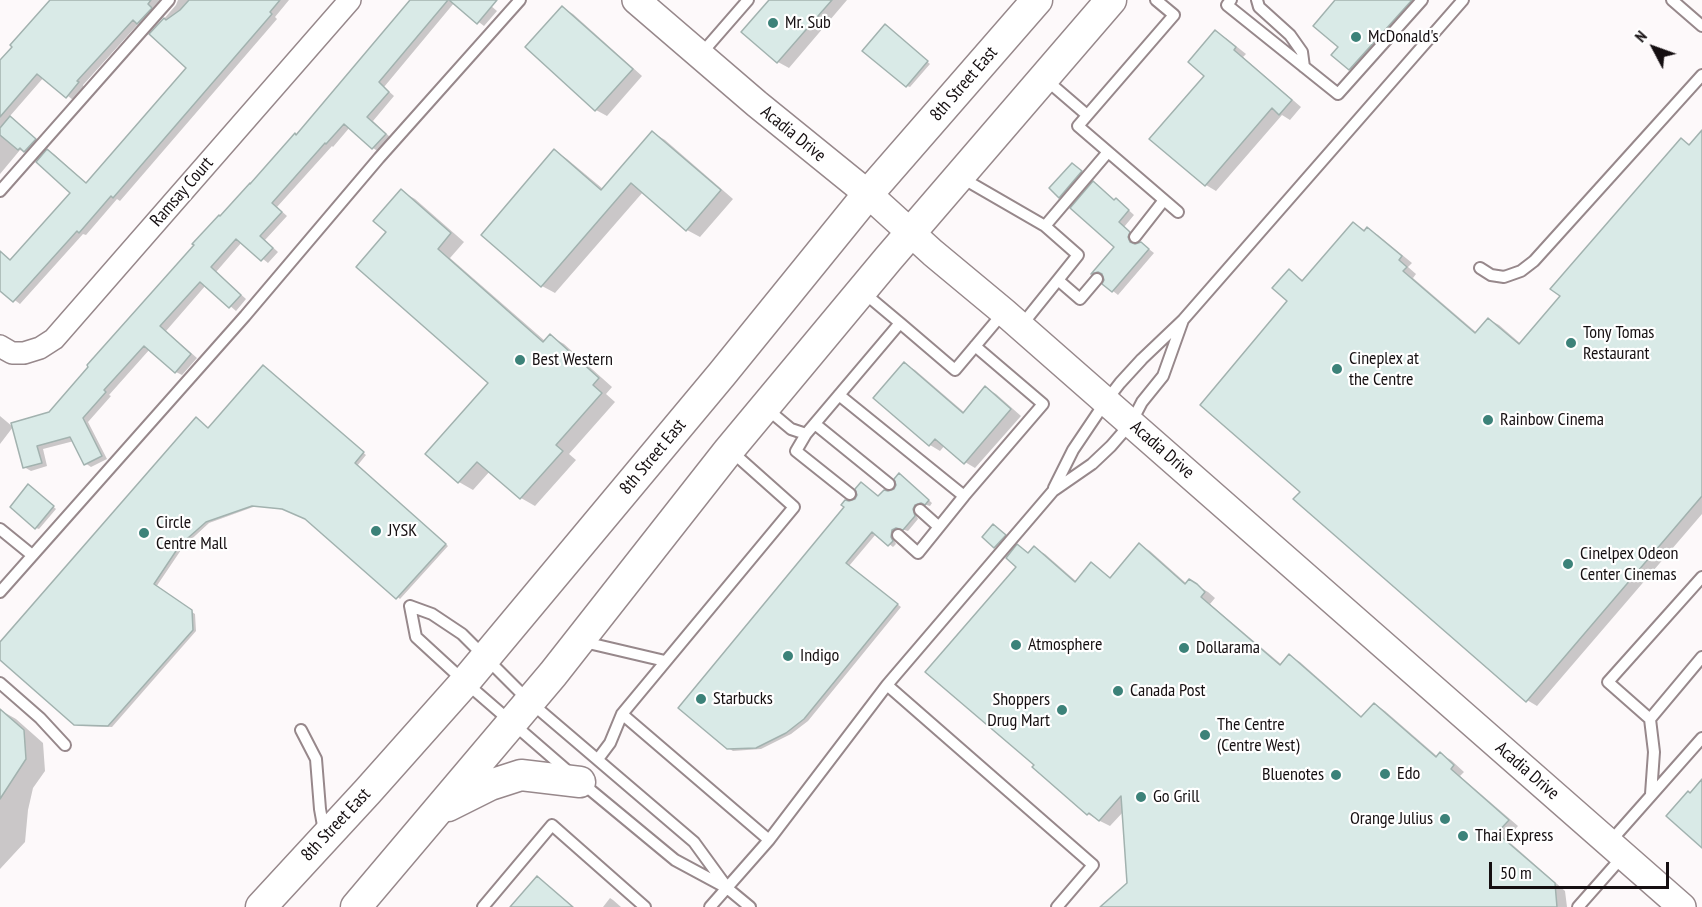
<!DOCTYPE html>
<html>
<head>
<meta charset="utf-8">
<style>
	body { margin:0 }
	#map { position:relative; width:1702px; height:907px; overflow:hidden; background:#fdf9fa; font-family:"PT Sans Narrow",sans-serif }
	canvas { display:block }
	.north { position:absolute; left:1624px; top:18px; width:60px; height:60px; -webkit-text-stroke:4px #fff; paint-order:stroke; rotate:311deg; font-size:16px; font-weight:700; line-height:24px; text-align:center; color:#150f11 }
	.north::after { content:''; display:block; margin:auto; width:21px; height:27px; background:#150f11; clip-path:polygon(50% 0,100% 100%,50% 72%,0 100%) }
	.scale { position:absolute; left:1489px; top:862px; width:180px; height:27px; box-sizing:border-box; border:3px solid #150f11; border-top:0; padding-left:8px; font-size:18px; line-height:21px; white-space:nowrap; color:#150f11; -webkit-text-stroke:4px #fff; paint-order:stroke }
</style>
</head>
<body>
<div id="map">
<canvas width="1702" height="907"></canvas>
<div class="north">N</div>
<div class="scale">50 m</div>
</div>
<script>
const g = document.querySelector('canvas').getContext('2d');
g.lineJoin = 'round';
function paint(path, color) { g.fillStyle = color; g.fill(path, 'evenodd'); }
const toPath = rows => new Path2D(rows.map(r => 'M' + r).join(''));
function strokePath(path, color, width, dash) { g.strokeStyle = color; g.lineWidth = width; g.lineCap = dash ? 'butt' : 'round'; g.setLineDash(dash || []); g.stroke(path); }
function drawText(font, color, halo, rows, align = 'center') {
  g.font = font + ' "PT Sans Narrow",sans-serif'; g.lineWidth = 4.5; g.setLineDash([]); g.textBaseline = 'middle'; g.strokeStyle = halo; g.fillStyle = color; for (const [text, x, y, turn = 0] of rows) {
    g.save(); g.translate(x, y); g.rotate((+turn || 0) * Math.PI / 180); g.textAlign = isNaN(turn) ? turn : align; if (halo) g.strokeText(text, 0, 0); g.fillText(text, 0, 0); g.restore();
  }
}
paint(toPath([
	[52,0,168,0,144,27,139,23,83,85,84,87,73,100,44,77,10,116,41,143,31,155,20,150,0,174,0,63],
	[178,0,289,0,275,17,277,19,120,201,117,199,86,235,83,234,20,304,0,289,0,256,2,254,12,261,72,193,48,151,54,154,87,184,188,68,151,34,176,5],
	[410,0,484,0,497,11,484,26,454,3,384,87,394,96,373,121,391,138,379,152,373,148,350,127,333,147,332,146,277,207,287,216,265,240,278,252,268,263,242,242,216,272,246,299,236,311,206,285,166,331,197,358,182,375,176,372,150,349,109,395,111,396,88,422,107,459,91,467,85,463,74,441,43,449,47,466,31,471,24,467,50,414,221,218,297,136],
	[771,0,847,0,789,68,778,62],
	[1337,0,1426,0,1427,1,1361,75,1350,69,1333,55,1340,47],
	[563,8,573,14,642,76,607,116,596,110,527,47],
	[888,27,930,64,910,87,907,86],
	[1215,32,1226,38,1246,54,1243,57,1301,107,1290,120,1282,115,1216,191,1206,185,1206,75],
	[652,132,665,140,733,199,700,237,687,230,643,192,555,293,542,286,483,235,555,151,567,159,603,189],
	[1702,132,1702,514,1537,706,1527,700,1302,492,1289,271,1304,281,1353,223,1366,231,1368,229,1378,235,1412,263,1408,267,1416,274,1413,278,1477,333,1488,319,1499,325,1521,344,1562,296,1681,140,1691,145],
	[1075,166,1084,174,1063,198,1060,196],
	[401,191,415,199,464,242,450,258,545,341,550,336,564,344,612,387,606,394,615,402,569,454,576,460,535,506,521,498,490,471,473,490,459,482,427,454,490,383,388,232],
	[1115,201,1122,204,1134,215,1124,227,1135,236,1133,241,1135,246,1141,243,1154,253,1118,295,1113,291,1104,274,1098,276,1093,274,1116,247],
	[904,364,915,370,965,413,986,388,996,394,1021,416,975,468,965,462,945,445,940,451,930,445],
	[266,368,366,455,357,466,448,546,400,599,308,519,286,510,256,506,209,523,183,547,156,587,195,614,196,631,112,727,78,726,0,658,0,644],
	[0,416,13,427,0,444],
	[903,477,932,503,930,506,923,504,918,507,916,515,918,519,908,531,901,529,896,532,894,540,896,544,893,547,876,534,849,566,901,607,808,721,791,734,761,749,733,751,728,748,879,498,896,490],
	[32,488,56,509,39,529,36,528],
	[1139,545,1150,551,1187,584,1189,581,1208,592,1215,598,1210,604,1282,665,1290,656,1300,662,1363,718,1375,704,1385,711,1438,757,1440,754,1451,760,1464,772,1460,776,1518,826,1506,839,1565,891,1567,907,1103,907,1129,883,1124,811,1110,826,1098,820,1088,814,1036,764,1018,546,1030,554,1034,548,1045,554,1077,582,1091,564,1111,578],
	[0,710,16,719,43,743,45,771,33,788,28,810,25,842,0,869],
	[610,898,613,900,621,907,603,907]
]), '#0003');
const building = toPath([
	[50,0,151,0,148,4,152,8,137,24,133,20,77,81,79,82,66,98,37,74,0,117,0,60,12,47,10,45,50,0],
	[189,0,280,0,270,12,272,14,113,198,111,196,79,233,77,231,13,302,0,291,0,251,10,260,70,193,36,162,47,149,86,183,186,68,149,34,164,18,166,20,180,10,189,0],
	[410,0,448,0,379,82,389,92,367,117,386,134,372,149,344,124,326,144,325,143,272,203,282,212,260,236,273,248,261,261,236,239,211,267,241,295,229,308,200,282,160,326,191,354,175,373,144,346,104,390,106,392,83,418,102,456,84,465,70,437,37,446,42,463,23,468,11,423,49,412,88,367,87,365,194,245,192,244,219,215,220,216,250,183,250,184,295,133,296,135,410,0],
	[449,0,497,0,477,24,449,0],
	[769,0,832,0,777,63,741,32,769,0],
	[1335,0,1412,0,1349,70,1331,55,1338,47,1313,26,1335,0],
	[562,6,633,69,595,111,525,47,562,6],
	[885,24,928,61,906,87,862,51,885,24],
	[1215,30,1236,47,1234,50,1292,100,1279,115,1272,108,1205,186,1149,139,1204,76,1188,62,1215,30],
	[10,116,36,139,24,152,20,148,18,150,0,135,0,128,10,116],
	[1702,130,1702,496,1526,702,1293,499,1300,492,1200,405,1287,301,1272,288,1289,269,1302,281,1353,222,1364,231,1367,227,1402,256,1399,260,1407,267,1403,271,1475,333,1488,318,1519,344,1560,296,1550,289,1681,138,1689,145,1702,130],
	[652,131,721,190,686,231,631,183,541,287,481,235,554,149,601,190,652,131],
	[1072,163,1082,171,1059,198,1049,188,1072,163],
	[1093,181,1114,200,1116,198,1129,210,1119,222,1130,232,1128,237,1130,242,1135,244,1141,242,1149,249,1112,292,1102,284,1104,280,1102,274,1098,272,1091,274,1114,247,1070,208,1093,181],
	[401,189,451,233,438,249,543,342,550,334,599,378,593,385,602,393,556,445,563,451,520,499,477,462,458,483,425,454,488,383,356,267,386,232,373,221,401,189],
	[904,362,963,413,985,386,1011,409,964,464,935,439,929,446,873,398,904,362],
	[263,365,364,452,355,463,446,544,396,599,305,519,282,509,252,506,206,522,180,545,154,584,192,610,193,630,108,726,74,725,0,660,0,642,196,417,208,428,263,365],
	[899,473,929,500,925,505,921,503,915,505,913,509,915,516,903,530,896,528,892,530,891,537,893,541,888,546,872,532,846,563,898,604,804,719,786,733,756,748,727,749,678,708,844,507,841,505,845,500,849,501,855,499,857,495,855,489,861,482,878,496,884,490,888,491,894,489,896,485,894,479,899,473],
	[28,484,54,506,35,529,10,507,28,484],
	[993,524,1006,535,994,548,982,537,993,524],
	[1139,543,1185,584,1189,579,1197,584,1205,592,1201,597,1280,665,1289,654,1361,717,1374,703,1436,757,1440,752,1454,765,1451,769,1509,820,1497,833,1555,883,1557,907,1100,907,1127,883,1121,796,1099,821,1089,813,1087,815,1032,767,1034,765,925,672,1016,567,1006,558,1017,544,1028,553,1034,546,1075,582,1091,562,1110,578,1139,543],
	[0,709,24,730,26,759,0,799,0,709],
	[1702,779,1702,848,1666,816,1688,791,1690,793,1702,779],
	[537,876,573,907,510,907,537,876]
]);
paint(building, '#d9eae7');
strokePath(building, '#a2b2af', 1.5);
const service = toPath([
	[1156,0,1174,15,1078,126,1178,212],
	[1231,0,1227,5,1338,94,1422,0],
	[1257,0,1259,7,1290,35,1302,52,1304,67],
	[1672,0,1702,26],
	[701,54,748,0],
	[1044,78,1087,115],
	[962,178,1045,226,1078,255,1021,326],
	[0,191,169,0],
	[1045,226,1108,152],
	[1135,237,1164,200],
	[1480,268,1491,275,1504,277,1521,271,1534,261,1702,75],
	[1058,280,1080,299,1097,279],
	[863,292,900,323],
	[839,395,964,496],
	[766,408,791,429,806,434,900,323,955,370,1003,313],
	[815,424,889,484],
	[806,434,796,451,850,494],
	[1054,488,1073,450,1106,401,1120,383,1142,359,1183,320,1463,0],
	[920,510,939,527],
	[0,529,32,555],
	[898,535,918,553,964,496,1043,404,975,346],
	[0,592,245,316,379,158,520,0],
	[410,606,416,637,465,682,570,773],
	[410,606,432,614,462,634,530,702,694,842,726,886],
	[584,642,665,661],
	[0,683,40,718,65,745],
	[887,685,1093,865,1057,907],
	[622,714,769,840],
	[1650,719,1702,657],
	[301,730,316,759,320,809,324,831],
	[598,759,610,743,622,714,794,507,730,450],
	[582,783,675,860,727,888,750,907],
	[1651,794,1654,752,1650,719,1608,682,1702,577],
	[1609,843,1702,738],
	[483,907,552,825,645,907],
	[710,907,769,840,887,685,1053,491,1092,464,1111,446,1131,423,1142,402,1163,376,1183,320],
	[1578,907,1623,856]
]);
const minor = toPath([
	[0,346,12,353,24,353,40,348,54,339,350,0]
]);
const tertiary = toPath([
	[636,0,757,104,868,194,933,253,1004,312,1682,907]
]);
const secondary = toPath([
	[448,806,490,785,521,775,580,782],
	[261,907,368,791,465,682,722,374,868,194,1037,0],
	[356,907,553,674,729,450,888,259,1111,0]
]);
strokePath(service, '#97888b', 14);
strokePath(minor, '#97888b', 24);
strokePath(tertiary, '#97888b', 30);
strokePath(secondary, '#97888b', 33);
strokePath(service, '#fff', 10);
strokePath(minor, '#fff', 21);
strokePath(tertiary, '#fff', 27);
strokePath(secondary, '#fff', 30);
for (const [x, y, r, color] of [
	[773,23,6,"#3c8279"],
	[1356,37,6,"#3c8279"],
	[1571,343,6,"#3c8279"],
	[520,360,6,"#3c8279"],
	[1337,369,6,"#3c8279"],
	[1488,420,6,"#3c8279"],
	[376,531,6,"#3c8279"],
	[144,533,6,"#3c8279"],
	[1568,564,6,"#3c8279"],
	[1016,645,6,"#3c8279"],
	[1184,648,6,"#3c8279"],
	[788,656,6,"#3c8279"],
	[1118,691,6,"#3c8279"],
	[701,699,6,"#3c8279"],
	[1062,710,6,"#3c8279"],
	[1205,735,6,"#3c8279"],
	[1385,774,6,"#3c8279"],
	[1336,775,6,"#3c8279"],
	[1141,797,6,"#3c8279"],
	[1445,819,6,"#3c8279"],
	[1463,836,6,"#3c8279"]
]) { const dot = new Path2D(); dot.arc(x, y, r, 0, 2 * Math.PI); g.fillStyle = color; g.fill(dot); strokePath(dot, '#fff', 2); }
drawText('18px', '#150f11', '#fff', [
	["Mr. Sub",785,23],
	["McDonald's",1368,37],
	["Tony Tomas",1583,333],
	["Restaurant",1583,354],
	["Cineplex at",1349,359],
	["the Centre",1349,380],
	["Best Western",532,360],
	["Rainbow Cinema",1500,420],
	["Circle",156,523],
	["Centre Mall",156,544],
	["JYSK",388,531],
	["Cinelpex Odeon",1580,554],
	["Center Cinemas",1580,575],
	["Atmosphere",1028,645],
	["Dollarama",1196,648],
	["Indigo",800,656],
	["Canada Post",1130,691],
	["Starbucks",713,699],
	["Shoppers",1050,700,"right"],
	["Drug Mart",1050,721,"right"],
	["The Centre",1217,725],
	["(Centre West)",1217,746],
	["Edo",1397,774],
	["Bluenotes",1324,775,"right"],
	["Go Grill",1153,797],
	["Orange Julius",1433,819,"right"],
	["Thai Express",1475,836]
], 'left');
drawText('18px', '#150f11', '#fff', [
	["8th Street East",964,84,-49],
	["Acadia Drive",793,134,39],
	["Ramsay Court",182,192,-49],
	["Acadia Drive",1162,450,41],
	["8th Street East",653,457,-50],
	["Acadia Drive",1527,771,41],
	["8th Street East",336,825,-47]
]);
</script>
</body>
</html>
